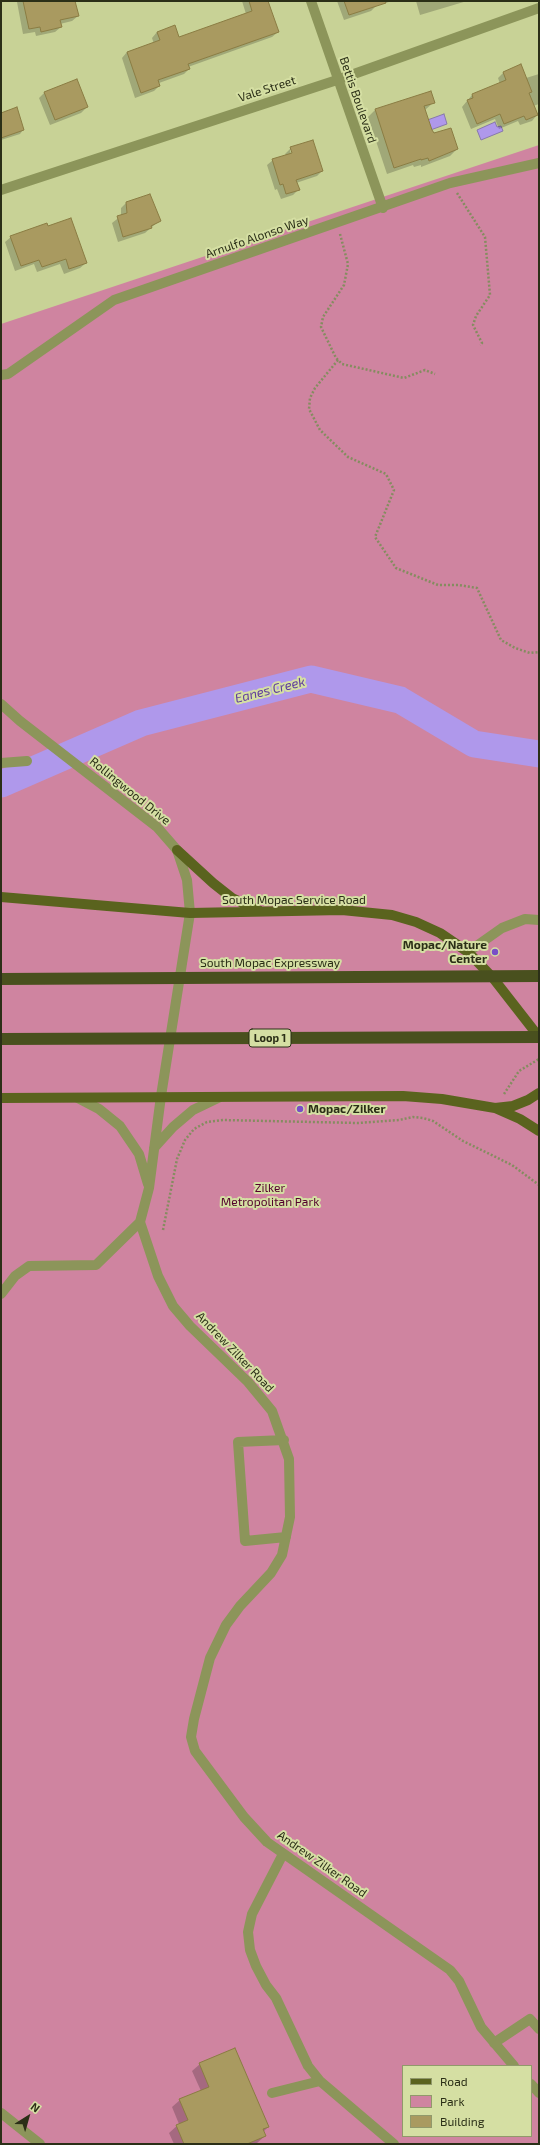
<!DOCTYPE html>
<html>
<head>
<meta charset="utf-8">
<style>
	body { margin:0 }
	#map { position:relative; width:540px; height:2145px; overflow:hidden; background:#c8d296; font-family:"Exo 2",sans-serif }
	canvas { display:block }
	.frame { position:absolute; inset:0; border:2px solid #2b2f17; pointer-events:none }
	.legend { position:absolute; left:402px; top:2065px; width:130px; height:72px; box-sizing:border-box; background:#d5dfa3; border:1px solid #91996b; margin:0; padding:5px 7px; list-style:none; font-size:12px; color:#2b2f17 }
	.legend li { display:flex; align-items:center; gap:8px; height:20px }
	.legend b { width:20px; border:1px solid #91996b }
	.north { position:absolute; left:8px; top:2097px; width:40px; height:40px; -webkit-text-stroke:3px #d5dfa3; paint-order:stroke; rotate:37deg; font-size:11px; font-weight:700; line-height:16px; text-align:center; color:#2b2f17 }
	.north::after { content:''; display:block; margin:auto; width:14px; height:18px; background:#2b2f17; clip-path:polygon(50% 0,100% 100%,50% 72%,0 100%) }
</style>
</head>
<body>
<div id="map">
<canvas width="540" height="2145"></canvas>
<div class="frame"></div>
<ul class="legend">
<li><b style="height:5px;background:#5a631e"></b>Road</li>
<li><b style="height:11px;background:#cf84a0"></b>Park</li>
<li><b style="height:11px;background:#a99a60"></b>Building</li>
</ul>
<div class="north">N</div>
</div>
<script>
const g = document.querySelector('canvas').getContext('2d');
g.lineJoin = 'round';
function paint(path, color) { g.fillStyle = color; g.fill(path, 'evenodd'); }
const toPath = rows => new Path2D(rows.map(r => 'M' + r).join(''));
function strokePath(path, color, width, dash) { g.strokeStyle = color; g.lineWidth = width; g.lineCap = dash ? 'butt' : 'round'; g.setLineDash(dash || []); g.stroke(path); }
function drawText(font, color, halo, rows, align = 'center') {
  g.font = font + ' "Exo 2",sans-serif'; g.lineWidth = 4; g.setLineDash([]); g.textBaseline = 'middle'; g.strokeStyle = halo; g.fillStyle = color; for (const [text, x, y, turn = 0] of rows) {
    g.save(); g.translate(x, y); g.rotate((+turn || 0) * Math.PI / 180); g.textAlign = isNaN(turn) ? turn : align; if (halo) g.strokeText(text, 0, 0); g.fillText(text, 0, 0); g.restore();
  }
}
paint(toPath([
	[539,145,539,2144,1,2144,1,324],
	[403,2066,531,2066,531,2136,403,2136]
]), '#cf84a0');
const water = toPath([
	[444,114,447,124,425,132,422,122,444,114],
	[495,122,497,127,501,126,503,131,481,140,477,130,495,122]
]);
paint(water, '#af98eb');
strokePath(water, '#8778ab', 1);
paint(toPath([
	[18,1,74,1,78,16,72,21,60,24,61,27,55,32,36,36,35,32,23,34,17,2],
	[242,1,267,1,278,32,272,37,188,67,189,69,184,74,159,83,159,86,154,91,135,98,122,58,127,52,154,44,152,38,157,32,178,38,246,14],
	[337,1,392,1,376,6,371,11,344,20],
	[416,1,467,1,420,15],
	[503,73,526,78,539,74,539,104,533,106,537,115,532,121,520,125,518,121,499,129,495,119,471,129,462,107,472,95,500,84,498,78],
	[45,92,87,107,81,113,50,125,39,98],
	[434,102,425,110,431,130,457,149,450,156,421,167,421,165,414,167,413,165,387,174,368,117,375,110],
	[1,114,23,130,20,134,1,140],
	[291,148,322,171,317,176,296,183,298,190,293,195,281,199,277,189,275,190,267,165,273,160,286,156,285,154],
	[290,150,292,150,292,158],
	[126,203,160,220,145,233,118,242,112,223,121,216,121,208],
	[11,237,86,263,80,268,64,274,60,264,37,272,34,264,15,271,5,242],
	[200,2064,268,2127,263,2132,265,2136,257,2143,174,2144,169,2133,179,2124,172,2107,180,2100,201,2091,192,2071]
]), '#0003');
strokePath(toPath([
	[1,784,141,723,311,679,400,700,474,744,539,754]
]), '#af98eb', 27);
const building = toPath([
	[23,1,75,1,79,16,60,20,62,27,41,32,40,27,29,29,23,1],
	[249,1,268,1,279,32,188,64,190,69,158,80,160,86,141,93,127,52,160,40,157,32,175,25,179,37,252,11,249,1],
	[344,1,385,1,386,3,349,15,344,1],
	[521,64,532,92,529,93,538,115,526,120,524,116,504,124,500,114,477,124,467,100,473,98,472,94,506,80,503,72,521,64],
	[77,79,88,107,55,120,44,92,77,79],
	[431,91,435,103,424,106,432,130,434,133,451,128,458,149,429,161,428,158,421,160,421,159,394,168,375,109,431,91],
	[17,107,24,130,1,138,1,113,17,107],
	[313,140,323,171,296,180,300,190,286,194,283,184,280,185,272,159,292,153,290,147,313,140],
	[150,194,161,221,151,226,152,228,123,237,117,216,127,213,126,202,150,194],
	[71,218,87,263,69,269,66,259,42,267,39,260,21,266,10,236,47,223,48,226,71,218],
	[235,2048,269,2127,263,2129,266,2136,247,2144,184,2144,176,2125,188,2120,179,2099,209,2087,199,2063,235,2048]
]);
paint(building, '#a99a60');
strokePath(building, '#8a7c43', 1);
strokePath(toPath([
	[457,193,485,237,490,295,476,316,473,325,482,343,480,345],
	[340,234,348,264,344,285,323,317,321,327,336,358,342,364,404,378,425,370,435,374],
	[338,360,315,388,310,398,309,409,320,430,348,457,386,474,394,490,375,537,396,568,438,585,459,585,477,588,501,640,515,648,530,653,539,652],
	[504,1094,519,1071,539,1059],
	[163,1230,177,1159,185,1140,194,1129,207,1122,223,1120,358,1123,399,1120,413,1117,423,1118,433,1121,463,1141,512,1165,539,1185]
]), '#858c60', 2.5, [2, 2]);
strokePath(toPath([
	[311,1,383,208],
	[1,190,337,80,539,8],
	[1,375,8,374,114,300,450,183,539,163],
	[1,704,20,721,157,827,177,850,187,880,190,913,161,1096,149,1188,140,1222,158,1276,173,1306,190,1326,248,1382,272,1411,289,1459,290,1517,282,1555,271,1573,240,1606,226,1625,210,1658,194,1719,191,1737,195,1751,244,1817,267,1842,450,1970,459,1981,481,2027,514,2066],
	[1,763,27,761],
	[468,952,502,928,525,919,539,920],
	[78,1098,99,1109,120,1126,139,1154,148,1184],
	[154,1148,173,1127,193,1110,220,1097],
	[1,1294,15,1276,29,1266,96,1265,140,1222],
	[284,1440,238,1442,245,1541,286,1537],
	[283,1854,252,1914,248,1932,250,1950,256,1966,266,1985,276,1998,308,2066,320,2081,394,2144],
	[494,2043,530,2019,539,2029],
	[531,2084,539,2093],
	[272,2093,320,2081],
	[1,2113,40,2144]
]), '#8c955a', 10);
strokePath(toPath([
	[177,850,213,883,232,898,260,911],
	[1,897,190,913,342,910,392,915,416,922,440,933,468,952,493,978,539,1037],
	[1,1098,403,1096,442,1099,495,1108,513,1106,528,1100,539,1093],
	[495,1108,520,1119,539,1131]
]), '#5a631e', 10);
strokePath(toPath([
	[1,979,539,976],
	[1,1039,539,1037]
]), '#49501e', 12);
for (const [x, y, r, color] of [
	[495,952,4,"#794fc7"],
	[300,1109,4,"#794fc7"]
]) { const dot = new Path2D(); dot.arc(x, y, r, 0, 2 * Math.PI); g.fillStyle = color; g.fill(dot); strokePath(dot, '#d5dfa3', 1.5); }
for (const [x, y, w] of [
	[270,1038,42]
]) { const box = new Path2D(); box.roundRect(x - w / 2, y - 9, w, 18, 3); g.fillStyle = '#d5dfa3'; g.fill(box); strokePath(box, '#2b2f17', 1); }
drawText('bold 11px', '#2b2f17', null, [
	["Loop 1",270,1038]
]);
drawText('12px', '#2b2f17', '#d5dfa3', [
	["Vale Street",267,89,-18],
	["Bettis Boulevard",358,100,71],
	["Arnulfo Alonso Way",257,237,-19],
	["Rollingwood Drive",130,791,39],
	["South Mopac Service Road",294,900],
	["South Mopac Expressway",270,963],
	["Andrew Zilker Road",235,1352,46],
	["Andrew Zilker Road",322,1864,35]
]);
drawText('bold 12px', '#2b2f17', '#d5dfa3', [
	["Mopac/Nature",487,945],
	["Center",487,959],
	["Mopac/Zilker",308,1109,"left"]
], 'right');
drawText('12px', '#53002c', '#d5dfa3', [
	["Zilker",270,1188],
	["Metropolitan Park",270,1202]
]);
drawText('italic 13px', '#5e3c9c', '#d5dfa3', [
	["Eanes Creek",270,690,-14]
]);
</script>
</body>
</html>
